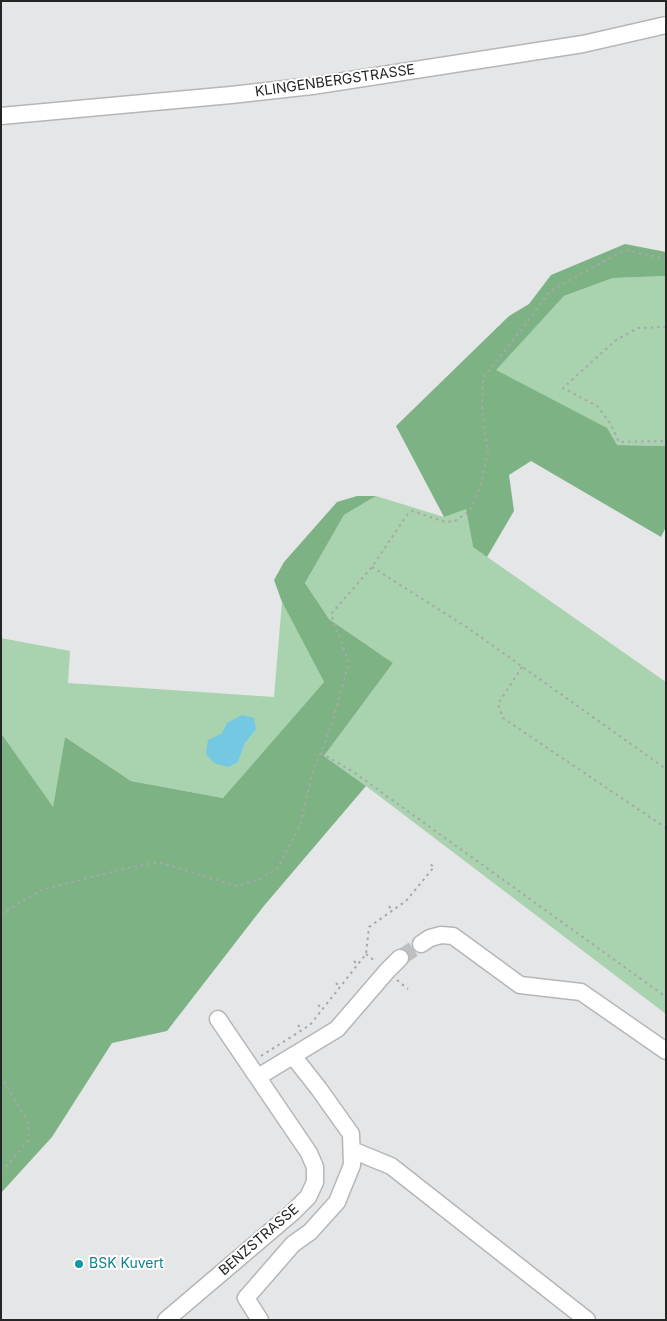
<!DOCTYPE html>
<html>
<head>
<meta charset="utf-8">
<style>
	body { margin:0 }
	#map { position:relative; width:667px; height:1321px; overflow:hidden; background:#e5e6e8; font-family:Inter,sans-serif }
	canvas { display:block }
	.frame { position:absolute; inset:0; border:2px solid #242525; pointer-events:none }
</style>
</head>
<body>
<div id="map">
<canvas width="667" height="1321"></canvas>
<div class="frame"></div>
</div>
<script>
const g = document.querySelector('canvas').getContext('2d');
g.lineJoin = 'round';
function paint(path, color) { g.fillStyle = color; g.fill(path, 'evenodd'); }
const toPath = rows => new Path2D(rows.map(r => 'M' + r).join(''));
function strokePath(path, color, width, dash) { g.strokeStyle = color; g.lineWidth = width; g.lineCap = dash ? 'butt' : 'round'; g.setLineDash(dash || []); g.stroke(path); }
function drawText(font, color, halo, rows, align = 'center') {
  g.font = font + ' Inter,sans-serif'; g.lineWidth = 4; g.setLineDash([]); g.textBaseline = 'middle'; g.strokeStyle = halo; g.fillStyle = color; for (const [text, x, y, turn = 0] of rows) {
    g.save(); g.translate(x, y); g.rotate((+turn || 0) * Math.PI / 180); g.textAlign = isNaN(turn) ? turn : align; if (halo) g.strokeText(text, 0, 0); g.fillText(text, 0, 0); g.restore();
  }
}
paint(toPath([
	[666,276,666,446,617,445,495,370,564,296,613,278],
	[376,496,444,517,466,508,473,547,666,682,666,1014,366,786,324,756,393,663,329,619,305,583,344,515],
	[282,602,324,682,223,798,131,781,65,737,53,808,1,733,1,638,70,651,68,683,274,697],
	[256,730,245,743,238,762,209,740,222,733]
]), '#a9d2ae');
paint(toPath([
	[625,244,666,252,666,276,613,278,564,296,496,370,607,428,617,445,666,446,666,527,661,537,531,461,509,475,514,511,487,557,473,547,466,509,444,517,396,426,509,316,529,304,551,275],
	[357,496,376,496,344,515,305,583,329,619,393,663,324,756,366,786,263,907,167,1031,112,1043,52,1137,1,1193,1,733,53,807,65,737,131,781,223,798,324,682,282,602,274,580,284,562,337,502]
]), '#7db384');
paint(toPath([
	[242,715,254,718,256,730,245,743,238,762,228,767,214,763,206,754,208,740,222,733,227,723]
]), '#74c8e2');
strokePath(toPath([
	[400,958,421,944]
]), '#bebfc1', 16, [16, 8]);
const minor = toPath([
	[1,116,231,95,312,86,583,44,666,25],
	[421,944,430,938,441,935,453,936,520,985,581,992,666,1051],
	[258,1077,337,1029,387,971,400,958],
	[352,1150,391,1166,587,1320],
	[166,1320,292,1213,308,1197,315,1182,315,1167,309,1153,218,1019],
	[260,1320,246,1298,293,1244,310,1232,337,1202,352,1165,351,1134,319,1089,293,1056]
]);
strokePath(minor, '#b5b6b7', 19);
strokePath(toPath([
	[666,327,638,328,616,340,563,388,597,406,610,423,619,442,666,441],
	[372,567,468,628,666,769],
	[522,667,498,704,503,718,666,828],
	[321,753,352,771,666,997],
	[389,906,392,911],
	[1,914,41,890,119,870,158,862,237,886,260,879,277,869,300,826,313,770,321,753,331,726,349,663,331,614,372,567,407,515,412,511,442,521,453,522,470,511,481,484,488,452,482,410,483,378,533,315,550,291,625,250,666,259],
	[366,954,376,962],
	[354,961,358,965],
	[397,980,408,989],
	[336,983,340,987],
	[318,1005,323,1009],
	[298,1025,302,1030],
	[261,1056,310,1025,366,954,369,927,406,901,434,867,430,864],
	[1,1076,29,1124,28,1141,1,1172]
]), '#a7a8aa', 2, [2.5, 4]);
strokePath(minor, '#fff', 16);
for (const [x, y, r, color] of [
	[79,1264,5,"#0f9aa8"]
]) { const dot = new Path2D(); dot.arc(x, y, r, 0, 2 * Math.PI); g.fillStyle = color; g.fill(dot); strokePath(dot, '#fff', 2); }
drawText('14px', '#242525', '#fff', [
	["KLINGENBERGSTRASSE",335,81,-8],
	["BENZSTRASSE",259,1240,-41]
]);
drawText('14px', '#0d838f', '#fff', [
	["BSK Kuvert",89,1264]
], 'left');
</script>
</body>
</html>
